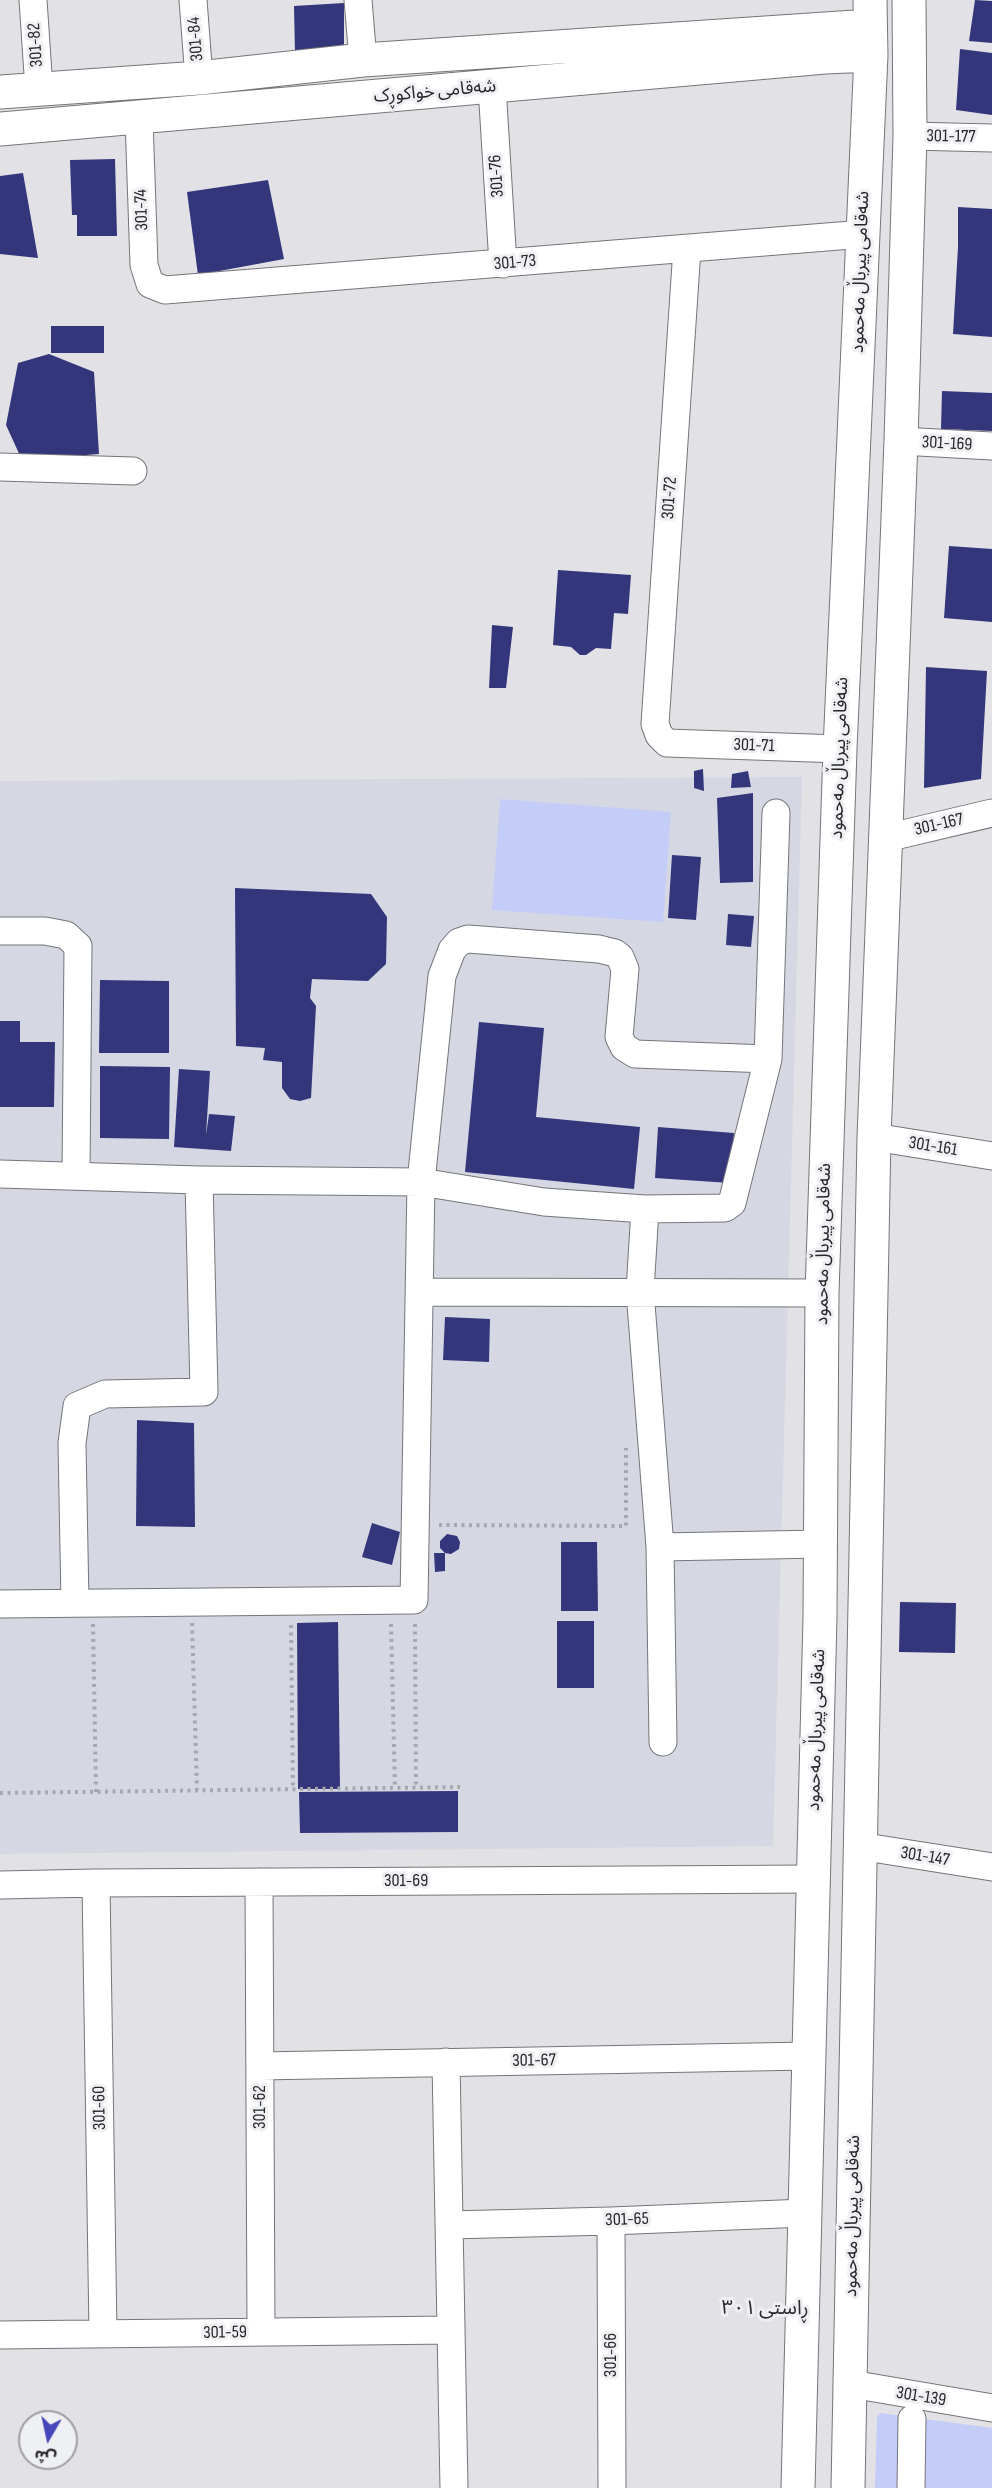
<!DOCTYPE html>
<html>
<head>
<meta charset="utf-8">
<style>
	body { margin:0 }
	#map { position:relative; width:992px; height:2488px; overflow:hidden; background:#e2e2e6; font-family:"Sofia Sans Condensed","Noto Sans Arabic",sans-serif }
	canvas { display:block }
	.north { position:absolute; left:18px; top:2410px; width:60px; height:60px; box-sizing:border-box; background:#eff0f3; border:2px solid #9f9fa1; border-radius:50%; rotate:189deg; font-size:16px; font-weight:700; line-height:24px; text-align:center; color:#262627 }
	.north::after { content:''; display:block; margin:auto; width:21px; height:27px; background:#4746bb; clip-path:polygon(50% 0,100% 100%,50% 72%,0 100%) }
</style>
</head>
<body>
<div id="map">
<canvas width="992" height="2488"></canvas>
<div class="north">ش</div>
</div>
<script>
const g = document.querySelector('canvas').getContext('2d');
g.lineJoin = 'round';
function paint(path, color) { g.fillStyle = color; g.fill(path, 'evenodd'); }
const toPath = rows => new Path2D(rows.map(r => 'M' + r).join(''));
function strokePath(path, color, width, dash) { g.strokeStyle = color; g.lineWidth = width; g.lineCap = dash ? 'butt' : 'round'; g.setLineDash(dash || []); g.stroke(path); }
function drawText(font, color, halo, rows, align = 'center') {
  g.font = font + ' "Sofia Sans Condensed","Noto Sans Arabic",sans-serif'; g.lineWidth = 6; g.setLineDash([]); g.textBaseline = 'middle'; g.strokeStyle = halo; g.fillStyle = color; for (const [text, x, y, turn = 0] of rows) {
    g.save(); g.translate(x, y); g.rotate((+turn || 0) * Math.PI / 180); g.textAlign = isNaN(turn) ? turn : align; if (halo) g.strokeText(text, 0, 0); g.fillText(text, 0, 0); g.restore();
  }
}
paint(toPath([
	[802,777,773,1846,0,1854,0,781]
]), '#d5d8e3');
paint(toPath([
	[500,799,671,812,663,922,492,910],
	[880,2413,992,2428,992,2488,875,2488,877,2417]
]), '#c4ccf8');
paint(toPath([
	[975,0,992,1,992,43,969,41],
	[344,3,344,46,295,53,294,6],
	[960,49,992,53,992,115,956,110],
	[115,159,117,236,77,236,77,215,72,215,70,160],
	[23,173,38,258,0,254,0,176],
	[268,180,284,259,198,275,187,192],
	[958,207,992,209,992,337,953,334,958,247],
	[51,326,104,326,104,353,51,353],
	[49,354,94,372,99,454,22,460,6,425,18,363],
	[942,391,992,393,992,431,941,429],
	[949,546,992,549,992,622,944,618],
	[558,570,631,575,628,614,614,613,611,649,596,648,586,655,580,655,571,647,553,645],
	[492,625,513,627,506,688,489,688],
	[926,667,987,671,981,779,924,788],
	[703,769,704,791,694,788,694,771],
	[748,771,751,787,731,788,732,774],
	[753,793,753,882,720,883,717,798],
	[672,855,701,857,696,920,668,918],
	[235,888,371,894,387,917,386,964,368,981,312,979,310,998,316,1006,311,1098,300,1101,290,1099,282,1088,282,1062,263,1060,265,1048,236,1046],
	[728,914,754,916,751,947,726,945],
	[100,980,169,981,169,1053,99,1053],
	[0,1021,20,1021,20,1042,55,1042,54,1107,0,1107],
	[479,1022,544,1028,536,1117,640,1127,634,1189,465,1172],
	[100,1066,170,1067,169,1139,100,1138],
	[179,1069,210,1071,206,1135,209,1114,235,1116,231,1151,174,1147],
	[658,1127,734,1133,730,1183,655,1178],
	[445,1317,490,1319,489,1362,443,1360],
	[137,1420,194,1423,195,1527,136,1526],
	[372,1523,400,1532,392,1565,362,1557],
	[447,1534,457,1536,460,1542,459,1549,451,1554,445,1553,445,1571,435,1572,434,1553,445,1553,440,1548,440,1541],
	[561,1542,597,1542,598,1611,561,1611],
	[900,1602,956,1603,955,1653,899,1652],
	[557,1621,594,1621,594,1688,557,1688],
	[338,1622,340,1789,298,1789,297,1623],
	[458,1791,458,1832,300,1833,299,1792]
]), '#33367b');
const minor = toPath([
	[33,0,39,89],
	[193,0,199,78],
	[358,0,363,60],
	[492,87,503,264],
	[139,119,144,265,150,284,165,290,864,234],
	[910,136,992,138],
	[687,249,655,724,659,735,667,743,840,749],
	[901,441,992,446],
	[0,467,133,471],
	[886,838,992,813],
	[0,931,45,931,66,935,78,946,76,1175],
	[768,1059,776,813],
	[874,1137,992,1156],
	[0,1174,199,1180,421,1182,544,1202,645,1209],
	[420,1292,822,1293],
	[75,1603,72,1443,77,1406,105,1394,204,1392,199,1180],
	[0,1604,414,1600,421,1182,442,976,452,950,459,942,468,939,599,949,615,953,620,957,625,969,619,1037,624,1047,635,1054,768,1059,732,1203,725,1208,645,1209,640,1291,660,1547],
	[663,1742,660,1547,821,1544],
	[859,1846,992,1867],
	[259,1882,261,2332],
	[96,1883,103,2334],
	[0,1885,96,1883,813,1879],
	[446,2062,454,2488],
	[260,2066,809,2056],
	[611,2221,612,2488],
	[449,2225,611,2221,805,2213],
	[0,2335,451,2330],
	[851,2384,992,2408],
	[911,2488,912,2419]
]);
const major = toPath([
	[0,92,199,78,363,60,870,26],
	[0,129,825,57,871,55],
	[798,2488,820,1617,822,1293,840,749,871,55,870,0],
	[848,2488,874,1137,901,441,910,136,909,0]
]);
strokePath(minor, '#757579', 29);
strokePath(major, '#757579', 35);
strokePath(toPath([
	[439,1525,626,1526,626,1448],
	[192,1623,197,1790],
	[93,1624,96,1792],
	[391,1624,395,1788],
	[415,1624,416,1788],
	[291,1625,293,1789],
	[0,1793,460,1787]
]), '#a8a8ac', 4, [3, 4.5]);
strokePath(minor, '#fff', 27);
strokePath(major, '#fff', 33);
drawText('18px', '#262627', '#eff0f3', [
	["301-84",196,39,-95],
	["301-82",36,45,-94],
	["شەقامی خواکوڕک",435,92,-5],
	["301-177",951,137,1],
	["301-76",497,176,-94],
	["301-74",142,210,-92],
	["301-73",515,263,-5],
	["شەقامی پیرباڵ مەحمود",861,272,-88],
	["301-169",947,444,3],
	["301-72",670,498,-86],
	["301-71",754,746,2],
	["شەقامی پیرباڵ مەحمود",840,758,-88],
	["301-167",939,825,-13],
	["301-161",933,1147,9],
	["شەقامی پیرباڵ مەحمود",824,1244,-89],
	["شەقامی پیرباڵ مەحمود",817,1730,-88],
	["301-147",925,1857,9],
	["301-69",406,1881],
	["301-67",534,2061,-1],
	["301-62",260,2107,-90],
	["301-60",100,2108,-91],
	["شەقامی پیرباڵ مەحمود",853,2216,-89],
	["301-65",627,2220,-2],
	["301-59",225,2333,-1],
	["301-66",611,2355,-90],
	["301-139",921,2397,9]
]);
drawText('20px', '#2b2b2e', '#eff0f3', [
	["ڕاستی ٣٠١",765,2309]
]);
</script>
</body>
</html>
